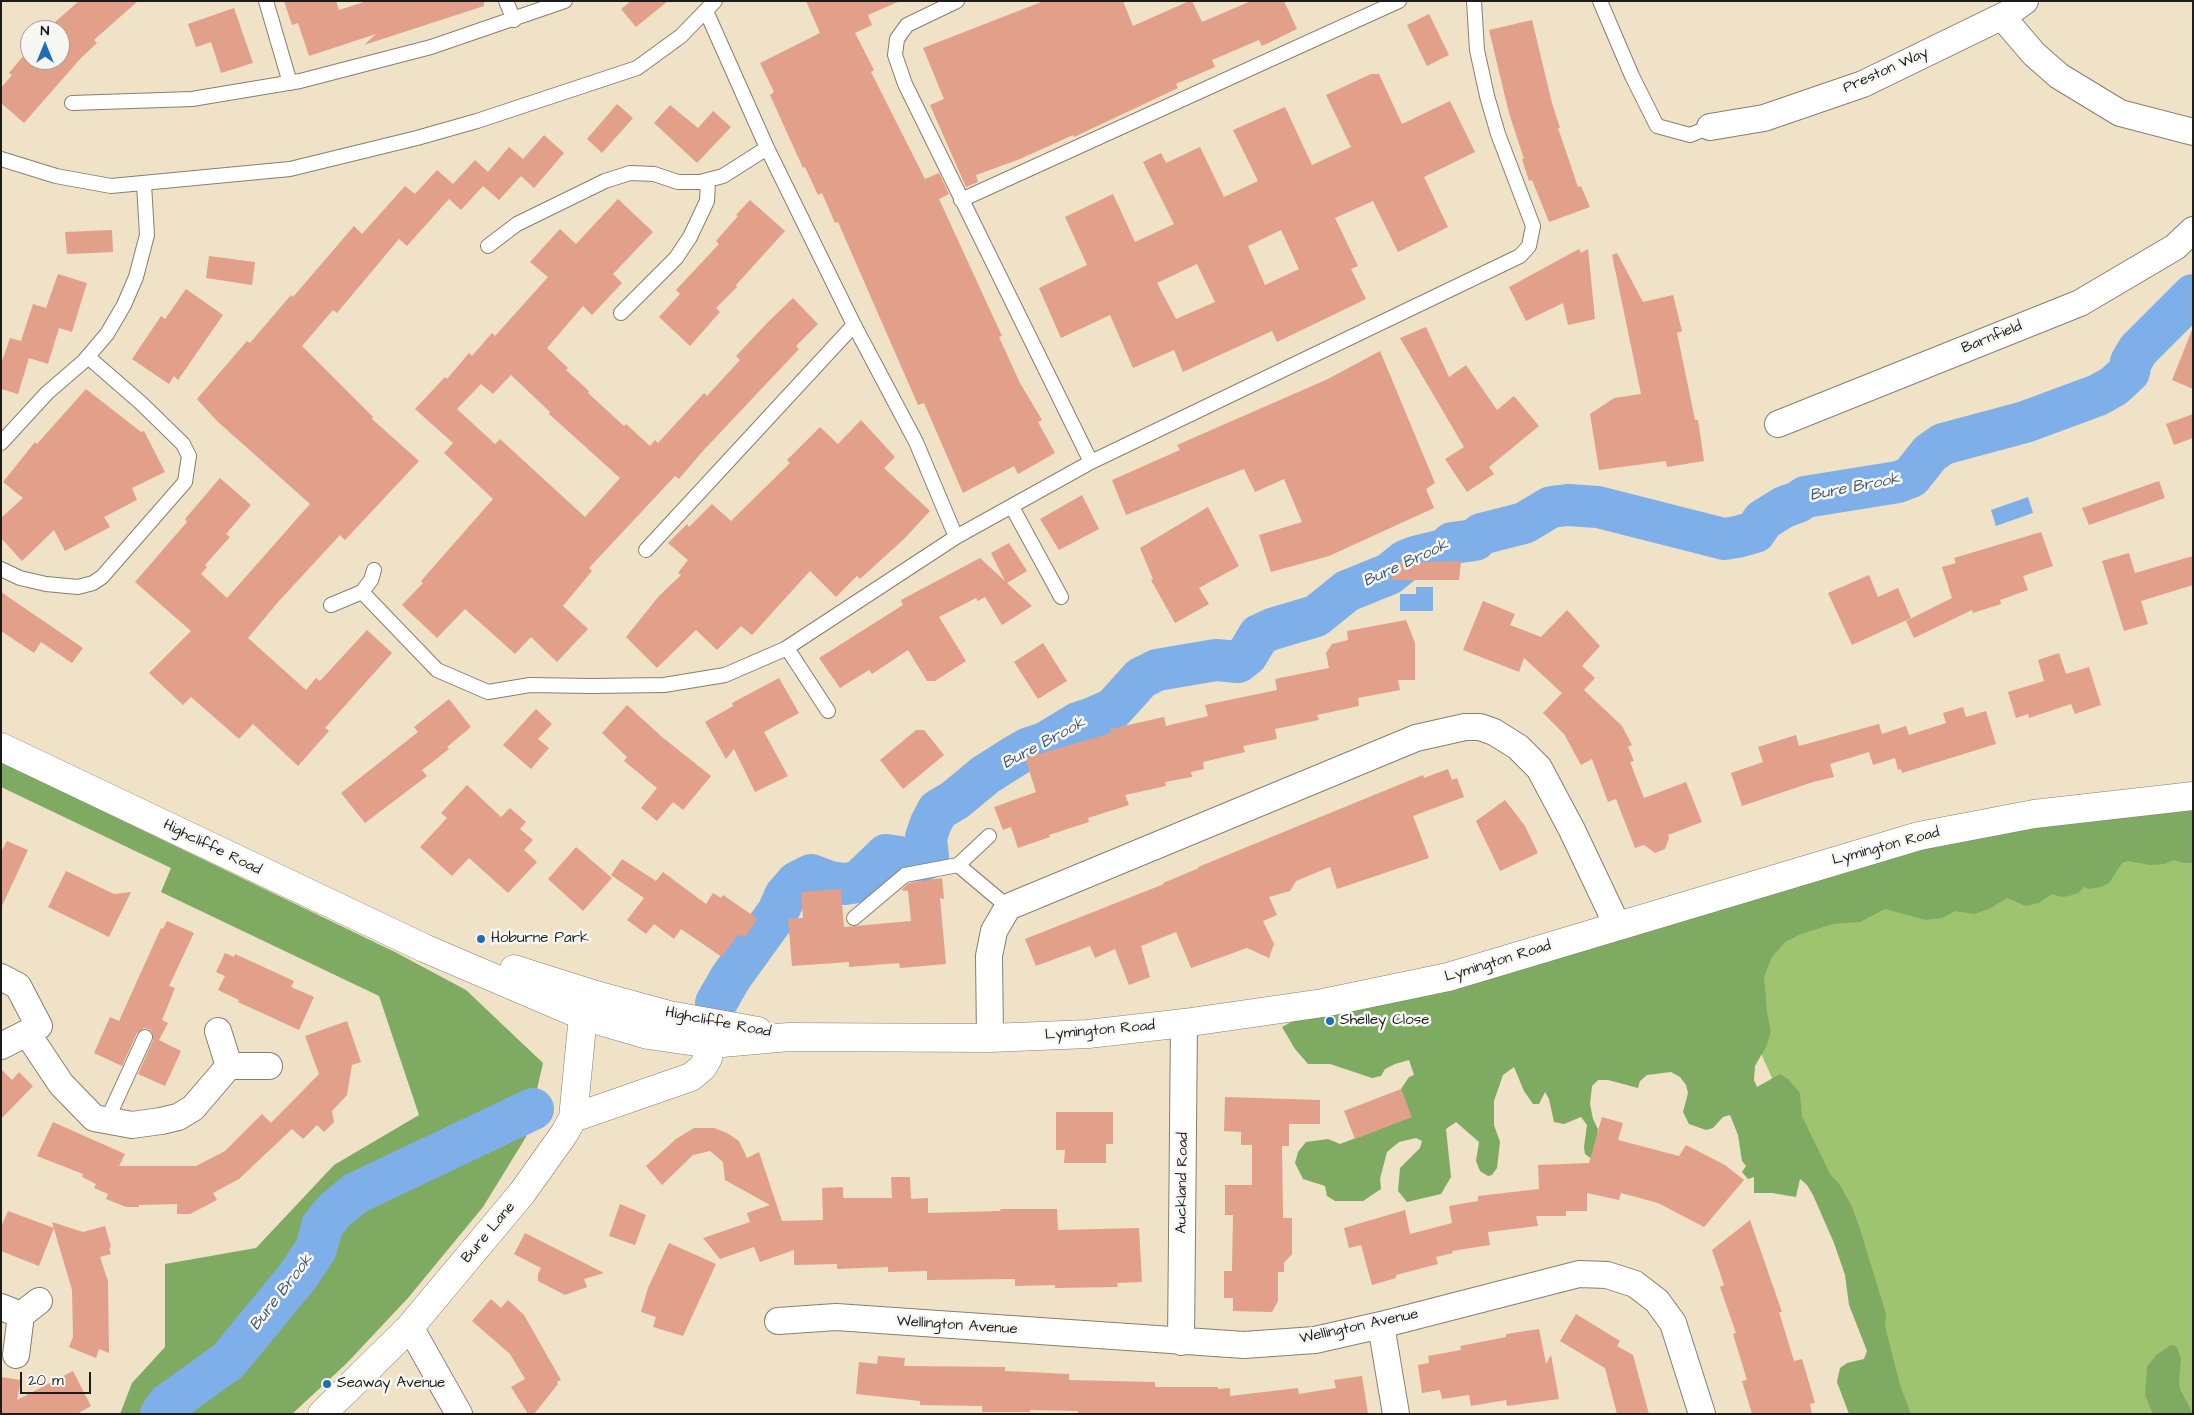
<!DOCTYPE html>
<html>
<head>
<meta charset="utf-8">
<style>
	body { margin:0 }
	#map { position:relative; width:2194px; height:1415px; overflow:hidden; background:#efe2c6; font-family:"Architects Daughter",sans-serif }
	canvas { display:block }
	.frame { position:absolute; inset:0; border:2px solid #1c1c1c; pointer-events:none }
	.north { position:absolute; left:20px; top:20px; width:50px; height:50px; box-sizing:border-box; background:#f6f6f2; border:1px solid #9f9f9c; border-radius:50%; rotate:0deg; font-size:14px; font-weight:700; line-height:20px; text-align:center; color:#1c1c1c }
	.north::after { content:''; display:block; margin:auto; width:18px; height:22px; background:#1f6fb2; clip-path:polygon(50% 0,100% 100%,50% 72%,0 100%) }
	.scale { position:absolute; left:20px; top:1372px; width:71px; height:22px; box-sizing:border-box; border:2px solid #1c1c1c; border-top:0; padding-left:6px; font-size:15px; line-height:18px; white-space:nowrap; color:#1c1c1c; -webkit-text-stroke:4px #f6f6f2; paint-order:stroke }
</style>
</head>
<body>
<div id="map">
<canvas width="2194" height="1415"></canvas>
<div class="frame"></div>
<div class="north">N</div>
<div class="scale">20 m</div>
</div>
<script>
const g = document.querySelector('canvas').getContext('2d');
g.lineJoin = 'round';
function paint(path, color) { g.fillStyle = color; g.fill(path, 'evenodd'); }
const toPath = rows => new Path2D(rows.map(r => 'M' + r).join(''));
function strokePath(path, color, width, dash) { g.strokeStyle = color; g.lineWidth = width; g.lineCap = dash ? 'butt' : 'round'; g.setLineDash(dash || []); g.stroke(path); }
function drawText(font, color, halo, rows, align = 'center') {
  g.font = font + ' "Architects Daughter",sans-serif'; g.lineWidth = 5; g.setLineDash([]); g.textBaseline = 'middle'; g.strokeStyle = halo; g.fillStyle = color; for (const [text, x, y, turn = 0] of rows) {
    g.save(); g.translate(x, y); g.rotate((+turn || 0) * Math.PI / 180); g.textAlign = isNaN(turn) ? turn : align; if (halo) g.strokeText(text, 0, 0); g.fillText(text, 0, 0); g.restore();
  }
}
paint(toPath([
	[2193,821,2193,1414,1904,1414,1855,1264,1718,957,1723,927]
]), '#9fc46f');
paint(toPath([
	[1,762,395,952,466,990,543,1063,526,1137,483,1207,408,1298,346,1364,292,1414,120,1414,132,1383,165,1347,165,1264,256,1248,334,1165,419,1115,379,996,161,892,171,868,1,787],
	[2193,803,2193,863,2184,863,2174,860,2165,864,2150,865,2128,861,2122,863,2109,883,2101,887,2089,889,2084,887,2078,893,2069,896,2061,897,2052,894,2039,903,2026,906,2007,898,1989,909,1974,914,1955,911,1942,918,1926,920,1885,909,1860,922,1833,924,1801,934,1785,942,1772,957,1764,977,1767,1012,1771,1031,1767,1045,1755,1066,1754,1080,1757,1087,1780,1074,1788,1079,1800,1093,1802,1116,1830,1174,1840,1185,1852,1207,1860,1229,1886,1314,1885,1326,1900,1385,1911,1414,1849,1414,1837,1382,1840,1368,1847,1363,1864,1359,1867,1351,1849,1305,1845,1275,1834,1243,1813,1195,1807,1185,1800,1179,1796,1197,1772,1193,1754,1193,1754,1177,1748,1179,1742,1172,1746,1166,1742,1161,1738,1135,1730,1115,1723,1117,1713,1128,1706,1130,1689,1124,1683,1112,1688,1093,1686,1085,1680,1077,1671,1072,1647,1075,1640,1081,1638,1088,1608,1080,1598,1080,1592,1086,1590,1104,1593,1119,1598,1129,1593,1160,1585,1154,1584,1147,1587,1125,1581,1117,1564,1124,1554,1122,1549,1099,1545,1092,1539,1104,1533,1104,1524,1091,1514,1067,1503,1075,1494,1101,1494,1125,1500,1142,1497,1168,1492,1175,1488,1176,1480,1171,1476,1161,1479,1142,1456,1122,1446,1129,1451,1177,1441,1194,1407,1202,1398,1191,1400,1168,1420,1148,1422,1141,1416,1138,1399,1142,1387,1152,1380,1179,1381,1189,1363,1201,1335,1201,1327,1196,1325,1186,1303,1179,1295,1163,1298,1152,1306,1142,1328,1139,1340,1144,1411,1117,1401,1089,1409,1077,1414,1075,1409,1060,1395,1064,1385,1069,1381,1076,1372,1078,1330,1064,1308,1064,1295,1049,1282,1027,1293,1021,1922,841],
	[2171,1345,2176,1346,2181,1358,2179,1381,2180,1389,2192,1412,2189,1414,2153,1414,2145,1395,2147,1367,2156,1355]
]), '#7faa62');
paint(toPath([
	[2028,497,2033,513,1996,526,1991,510],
	[1416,587,1433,587,1433,611,1400,611,1400,594,1416,594]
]), '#7eafe9');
strokePath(toPath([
	[716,1003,731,977,778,912,785,896,797,882,811,875,830,882,845,884,858,882,886,855,899,857,907,861,924,860,928,857,926,837,931,823,938,810,955,800,985,775,1015,756,1029,748,1045,743,1078,723,1093,718,1113,709,1141,678,1157,670,1216,660,1238,662,1247,655,1259,635,1272,629,1316,616,1347,591,1389,574,1405,561,1415,557,1444,550,1452,543,1475,540,1481,534,1524,523,1551,507,1568,505,1598,507,1724,539,1737,537,1755,532,1763,520,1784,507,1798,502,1805,497,1898,482,1911,477,1930,453,1943,444,2025,422,2098,395,2114,386,2129,372,2131,362,2138,350,2193,295],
	[161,1414,168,1404,228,1361,298,1276,316,1249,322,1226,334,1211,356,1193,533,1109]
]), '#7eafe9', 42);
paint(toPath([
	[79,1,138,1,94,40,97,43,80,59,24,123,1,103,1,88,12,75,9,73,30,48,30,60,60,60,60,30,46,30],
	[284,1,336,1,339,10,367,1,484,1,484,6,364,45,376,34,309,56,298,23,292,25],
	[631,1,668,1,636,27,621,9],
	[806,1,900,1,868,15,872,25,855,33,874,70,871,72,925,179,939,173,949,194,939,199,1002,336,999,337,1020,383,1042,420,1038,422,1055,453,1018,474,1014,466,963,493,924,403,918,405,838,222,835,223,822,193,818,195,805,167,803,168,770,95,774,92,760,63,820,33],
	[1044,1,1123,1,1133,26,1189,1,1192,1,1202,22,1251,1,1284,1,1297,29,1262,46,1259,40,1212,60,1215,67,1176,84,1178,88,1074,137,1073,135,1020,159,976,175,978,182,966,187,930,105,944,99,923,48],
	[234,8,253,63,221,73,211,42,196,47,188,24],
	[1429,14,1449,55,1427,66,1407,25],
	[1532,20,1552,103,1560,128,1558,128,1578,187,1581,186,1590,207,1549,222,1532,180,1529,181,1522,159,1524,159,1509,113,1489,30],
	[1371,74,1379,74,1402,124,1450,101,1475,152,1424,177,1448,227,1398,252,1373,201,1335,218,1358,266,1351,269,1366,299,1277,342,1272,331,1183,372,1174,350,1133,368,1110,315,1061,338,1039,288,1087,265,1065,217,1113,194,1135,242,1174,224,1143,162,1161,153,1166,163,1200,147,1224,197,1258,181,1233,130,1285,107,1312,165,1351,147,1326,95],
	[1281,230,1299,269,1265,285,1248,246],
	[1197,264,1215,302,1176,319,1157,283],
	[617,104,633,118,602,153,587,139],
	[670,105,698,128,713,111,731,127,697,163,654,123],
	[544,135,564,153,534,188,521,176,499,200,483,186,461,210,449,199,407,246,399,239,337,313,333,310,302,346,373,417,372,419,419,461,345,540,340,535,279,601,248,638,306,690,316,678,320,681,367,630,392,653,325,728,329,731,298,766,253,724,239,739,191,697,183,705,149,673,191,631,135,582,187,522,185,519,220,478,251,505,226,534,230,537,205,565,207,567,201,574,227,598,310,504,217,421,197,399,247,341,250,343,291,295,293,297,354,226,362,234,405,186,415,194,437,170,453,184,475,160,488,172,509,147,523,159],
	[618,199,653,232,613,274,622,283,592,315,583,306,547,348,568,368,566,370,589,391,588,393,624,426,626,424,650,446,655,440,658,443,704,393,707,396,740,360,736,356,769,321,793,298,818,324,796,346,799,349,701,453,679,479,675,476,589,568,592,571,563,606,588,629,557,662,531,637,515,654,465,609,437,638,402,605,423,583,421,581,493,499,444,453,453,443,415,409,445,377,447,379,469,353,472,356,492,333,495,336,548,277,530,262,560,229,576,244],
	[511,375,550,412,549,414,620,478,585,517,500,439,495,444,457,409,481,384,493,394],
	[750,200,785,231,736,285,737,287,716,308,720,312,690,346,659,317,680,294,676,290,719,244,716,241,738,216,736,215],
	[112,230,113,252,67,254,65,232],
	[1579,249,1581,253,1588,249,1595,319,1568,325,1563,303,1526,321,1509,287],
	[1617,253,1643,302,1673,295,1682,331,1677,333,1695,420,1698,420,1704,461,1667,467,1666,461,1599,470,1590,414,1614,398,1641,394,1612,255],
	[209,256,255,262,252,285,206,278],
	[58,274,87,283,72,332,59,328,48,364,29,358,18,394,1,389,1,364,10,338,21,341,33,304,46,308],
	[186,289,223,315,178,380,174,376,169,384,132,359,161,316,165,319],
	[1426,327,1449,377,1466,365,1497,410,1514,396,1539,426,1489,467,1494,474,1467,492,1445,459,1464,447,1400,338],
	[2192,330,2193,330,2193,389,2172,380],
	[1380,351,1435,483,1426,489,1434,508,1329,556,1271,572,1259,535,1302,522,1284,479,1255,492,1244,469,1126,515,1112,480,1180,450,1177,445,1328,379],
	[86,389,141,432,144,431,165,472,132,488,137,500,104,517,110,527,65,551,54,530,22,561,1,538,1,518,23,498,3,482,35,442,37,444],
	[2193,414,2193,438,2174,445,2166,424],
	[861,420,895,457,884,468,930,511,904,539,860,579,857,576,836,597,810,571,752,635,741,626,717,650,696,630,657,668,626,637,659,596,681,575,678,573,688,560,668,543,687,524,689,527,712,504,731,521,790,463,787,460,820,427,838,444],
	[2159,481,2165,498,2089,525,2082,508],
	[1082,495,1099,529,1059,550,1040,519],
	[1208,507,1239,566,1199,588,1209,604,1175,623,1151,580,1153,579,1140,548],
	[2041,532,2053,566,2023,576,2028,590,2000,600,2001,604,1973,613,1972,610,1914,638,1906,621,1952,598,1942,567,1956,563,1954,558],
	[1009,543,1027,571,1007,583,1032,606,1002,625,985,597,978,601,976,598,939,617,966,661,935,681,927,681,908,650,872,674,869,670,840,688,819,658,903,605,901,600,980,558,1005,581,991,553],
	[2129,553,2135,573,2193,556,2193,585,2141,601,2148,624,2124,631,2102,561],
	[1461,561,1459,580,1392,580,1392,563],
	[1869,575,1878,597,1898,588,1911,618,1852,645,1828,593],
	[1,592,83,648,72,663,41,642,34,653,1,631],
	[1483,601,1515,614,1510,625,1541,637,1567,610,1600,646,1582,666,1595,678,1584,690,1622,726,1632,745,1628,747,1634,761,1630,762,1644,798,1686,782,1702,822,1668,835,1669,838,1665,849,1655,853,1644,845,1635,848,1616,799,1608,802,1592,759,1581,765,1564,734,1543,713,1562,693,1524,658,1519,672,1463,650],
	[1406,620,1415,643,1415,680,1398,680,1400,690,1358,698,1359,706,1317,715,1319,720,1275,729,1277,739,1243,746,1245,752,1203,762,1204,769,1191,772,1192,777,1165,782,1166,786,1125,795,1129,805,1088,818,1089,822,1049,835,1050,837,1018,848,1011,827,1003,830,994,807,1036,792,1025,758,1111,733,1110,729,1164,717,1166,726,1208,716,1205,705,1277,690,1275,679,1329,668,1326,653,1332,644,1348,640,1347,631],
	[1043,643,1067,681,1038,699,1014,662],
	[2059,653,2066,674,2089,667,2101,705,2075,714,2071,704,2029,718,2028,714,2016,718,2008,692,2044,681,2038,660],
	[779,678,799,713,764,732,788,776,755,792,734,749,726,759,705,722,733,706,732,703],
	[449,699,471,727,447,747,449,749,422,770,427,776,365,823,341,793,418,732,414,727],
	[627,705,662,737,711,776,683,810,673,802,657,821,641,808,657,788,624,761,627,757,602,733],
	[1963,707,1966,717,1986,711,1996,744,1902,773,1901,769,1898,770,1895,758,1873,765,1869,752,1830,764,1834,777,1813,782,1742,806,1731,773,1763,762,1758,747,1796,735,1799,746,1879,724,1882,734,1906,726,1909,735,1946,723,1943,713],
	[536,709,552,724,538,739,549,748,531,769,503,745],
	[916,730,924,730,944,755,903,789,880,760],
	[1448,769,1452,780,1457,778,1464,797,1413,816,1429,858,1337,889,1330,867,1296,881,1290,891,1269,897,1277,915,1263,921,1274,944,1269,958,1247,948,1191,968,1176,932,1141,946,1150,977,1129,985,1115,949,1095,958,1090,946,1036,966,1025,939,1164,884,1163,883,1199,868,1198,867,1423,775,1424,778],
	[467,785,501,817,510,808,526,822,520,829,533,840,524,850,537,862,508,893,469,858,452,876,420,847,447,818,441,813],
	[1505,800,1525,826,1538,853,1500,871,1476,821],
	[7,841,28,850,1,908,1,852],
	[576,847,612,878,583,911,548,879],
	[622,859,656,881,663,872,706,904,713,893,721,898,723,895,758,919,744,938,738,934,722,957,681,929,674,939,654,924,646,934,627,920,644,898,611,875],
	[66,871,114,894,131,892,109,937,48,907],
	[942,878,944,899,940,898,946,964,900,968,899,963,849,967,849,962,792,966,788,919,803,918,801,892,841,889,844,927,911,921,908,891,901,890,909,883],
	[167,921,194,933,169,986,175,988,162,1020,168,1023,159,1040,181,1051,165,1086,138,1074,153,1040,152,1032,149,1029,144,1028,137,1033,122,1066,94,1053,110,1017,119,1021,161,928,163,929],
	[225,953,234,957,235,954,294,981,291,987,314,997,299,1030,238,1002,239,1000,218,990,225,976,216,972],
	[347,1021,361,1062,352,1065,347,1095,332,1111,334,1122,324,1132,317,1125,303,1139,292,1129,239,1179,213,1193,217,1200,190,1214,177,1214,177,1204,139,1205,139,1207,126,1207,106,1199,108,1194,94,1188,96,1184,82,1177,83,1174,37,1156,53,1122,125,1154,119,1166,196,1166,225,1151,262,1114,271,1123,319,1074,305,1036],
	[1,1069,12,1080,19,1072,33,1086,1,1119],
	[1401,1089,1412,1117,1355,1139,1344,1111],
	[1225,1097,1320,1100,1320,1124,1289,1124,1289,1146,1282,1146,1283,1218,1292,1218,1292,1254,1284,1263,1284,1272,1278,1272,1278,1301,1272,1312,1233,1311,1233,1298,1224,1298,1224,1271,1232,1271,1233,1215,1225,1215,1225,1185,1252,1185,1252,1145,1241,1145,1241,1132,1224,1131],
	[1056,1112,1113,1112,1113,1144,1106,1144,1106,1163,1064,1163,1065,1150,1056,1150],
	[1602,1117,1623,1123,1618,1140,1679,1156,1686,1145,1725,1165,1744,1180,1704,1227,1658,1203,1621,1193,1619,1200,1587,1193,1587,1211,1566,1211,1566,1216,1536,1216,1538,1226,1488,1232,1490,1245,1452,1251,1453,1253,1436,1257,1438,1264,1396,1275,1396,1278,1372,1285,1361,1245,1349,1248,1344,1228,1405,1210,1410,1234,1452,1223,1449,1206,1478,1201,1478,1196,1539,1189,1538,1165,1589,1163],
	[694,1128,714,1128,727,1133,739,1141,747,1158,759,1152,782,1221,823,1220,822,1188,843,1187,843,1198,892,1198,891,1177,910,1177,911,1199,928,1198,928,1213,1000,1211,1001,1209,1057,1209,1058,1230,1139,1228,1142,1282,1117,1283,1118,1287,1055,1288,1055,1285,1015,1286,1015,1279,927,1280,927,1271,888,1272,888,1267,837,1269,837,1264,794,1265,794,1250,760,1262,754,1247,720,1259,703,1238,750,1222,747,1213,770,1205,725,1180,723,1162,710,1151,693,1155,662,1185,646,1166,676,1139],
	[620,1204,646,1215,635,1245,609,1236],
	[8,1211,54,1228,39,1266,1,1251,1,1227],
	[1750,1220,1782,1312,1779,1312,1794,1361,1802,1359,1815,1403,1810,1404,1812,1414,1752,1414,1742,1381,1747,1380,1733,1334,1736,1333,1720,1287,1724,1285,1712,1250],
	[52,1222,83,1232,105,1226,111,1247,109,1248,111,1254,100,1257,108,1281,109,1353,99,1349,96,1358,69,1347,73,1337,72,1290],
	[525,1233,604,1273,584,1279,587,1287,565,1295,538,1281,538,1274,541,1268,514,1254],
	[669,1243,716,1264,683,1336,653,1327,656,1317,641,1312,648,1288],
	[491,1299,501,1308,508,1300,524,1315,561,1380,557,1382,558,1384,534,1414,528,1414,511,1387,525,1379,510,1354,472,1321],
	[1576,1314,1620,1341,1617,1346,1633,1355,1649,1414,1617,1414,1605,1368,1560,1341],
	[1539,1329,1546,1364,1551,1355,1559,1399,1507,1406,1506,1400,1471,1406,1469,1395,1442,1399,1440,1390,1422,1393,1418,1365,1429,1363,1428,1356,1461,1350,1460,1346,1506,1337,1506,1334],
	[878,1356,905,1358,904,1366,1005,1367,1005,1371,1069,1374,1069,1380,1155,1382,1155,1387,1218,1387,1218,1389,1230,1388,1230,1396,1298,1388,1299,1394,1336,1388,1334,1380,1362,1376,1368,1414,1078,1414,1078,1411,1030,1410,1030,1412,982,1412,982,1406,920,1405,920,1401,856,1394,859,1362,877,1364],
	[73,1371,91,1406,77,1414,1,1414,1,1377,21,1380,17,1400]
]), '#e29f89');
const lane = toPath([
	[266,1,290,83],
	[506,1,514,20],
	[957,1,907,25,897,39,895,55,905,84,1091,462],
	[1600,1,1632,76,1657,126,1690,135,1710,127],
	[706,11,767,148,854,325,916,442,956,537],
	[72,103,192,99,300,81,431,47,565,1],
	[1,159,56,176,111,186,290,169,417,138,477,121,637,68,681,36,715,1],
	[961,200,1399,1],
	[488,246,517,224,605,181,630,173,654,174,678,182,700,182,723,176,767,148],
	[621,313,676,258,690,237,707,201,708,180],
	[1,443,47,393,84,361,107,334,124,305,136,277,147,235,144,184],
	[1012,507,1061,597],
	[646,550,854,325],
	[1,569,20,578,46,584,78,587,93,583,102,577,185,482,189,456,183,444,141,403,88,357],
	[362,592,437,670,488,692,530,685,591,686,664,685,725,675,785,649,956,537,1091,462,1520,256,1529,246,1533,226,1498,134,1487,96,1477,50,1474,1],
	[331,605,362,592,371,580,374,570],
	[787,648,828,711],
	[958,865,989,836],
	[854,918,905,875,958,865,1008,907],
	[107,1120,145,1037]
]);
const street = toPath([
	[2007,14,2010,26,2034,54,2059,76,2120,113,2193,132],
	[1710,127,1764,118,1863,84,2007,14,2025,1],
	[1778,424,2080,303,2175,247,2193,230],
	[1,977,18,986,39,1026,27,1033],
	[218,1031,229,1066],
	[990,1038,989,956,994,931,1008,907,1416,738,1465,727,1480,727,1494,732,1518,747,1539,768,1572,830,1617,925],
	[1,1046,27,1033,61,1084,94,1118,132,1125,161,1121,178,1117,193,1108,229,1066,269,1066],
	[1,1307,21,1315,39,1301],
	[778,1321,836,1317,1244,1345,1315,1340,1381,1325,1579,1274,1607,1275,1635,1284,1657,1301,1673,1323,1702,1414],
	[1381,1325,1396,1414],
	[410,1327,459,1414],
	[1181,1342,1184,1023],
	[16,1355,21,1315]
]);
const secondary = toPath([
	[573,1118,691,1077,702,1068,708,1058,711,1044],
	[322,1414,410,1327,522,1193,564,1134,573,1118,583,1016]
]);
const primary = toPath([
	[1,747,424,948,583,1016,648,1035,711,1044,789,1037,990,1038,1088,1034,1184,1023,1323,1003,1448,977,1919,836,2034,814,2193,796],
	[514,969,596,995,669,1015,758,1031]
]);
strokePath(lane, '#867f71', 16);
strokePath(street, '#867f71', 28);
strokePath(secondary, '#867f71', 29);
strokePath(primary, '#867f71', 29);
strokePath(lane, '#fff', 14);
strokePath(street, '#fff', 26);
strokePath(secondary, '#fff', 28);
strokePath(primary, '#fff', 28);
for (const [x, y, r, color] of [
	[481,939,5,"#1f6fb2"],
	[1330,1021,5,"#1f6fb2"],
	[327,1384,5,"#1f6fb2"]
]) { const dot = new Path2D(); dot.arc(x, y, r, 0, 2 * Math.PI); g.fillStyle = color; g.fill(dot); strokePath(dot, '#f6f6f2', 2); }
drawText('15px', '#1c1c1c', '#f6f6f2', [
	["Preston Way",1886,71,-24],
	["Barnfield",1992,338,-22],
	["Lymington Road",1886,847,-15],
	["Highcliffe Road",212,848,26],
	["Lymington Road",1498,962,-17],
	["Highcliffe Road",718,1023,11],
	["Lymington Road",1100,1031,-5],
	["Auckland Road",1183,1183,-89],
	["Bure Lane",489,1233,-50],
	["Wellington Avenue",957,1326,4],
	["Wellington Avenue",1359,1327,-12]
]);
drawText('15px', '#1c1c1c', '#f6f6f2', [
	["Hoburne Park",491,939],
	["Shelley Close",1340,1021],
	["Seaway Avenue",337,1384]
], 'left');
drawText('italic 16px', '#43576e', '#f6f6f2', [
	["Bure Brook",1855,488,-11],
	["Bure Brook",1406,564,-25],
	["Bure Brook",1044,744,-28],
	["Bure Brook",282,1293,-52]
]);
</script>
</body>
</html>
